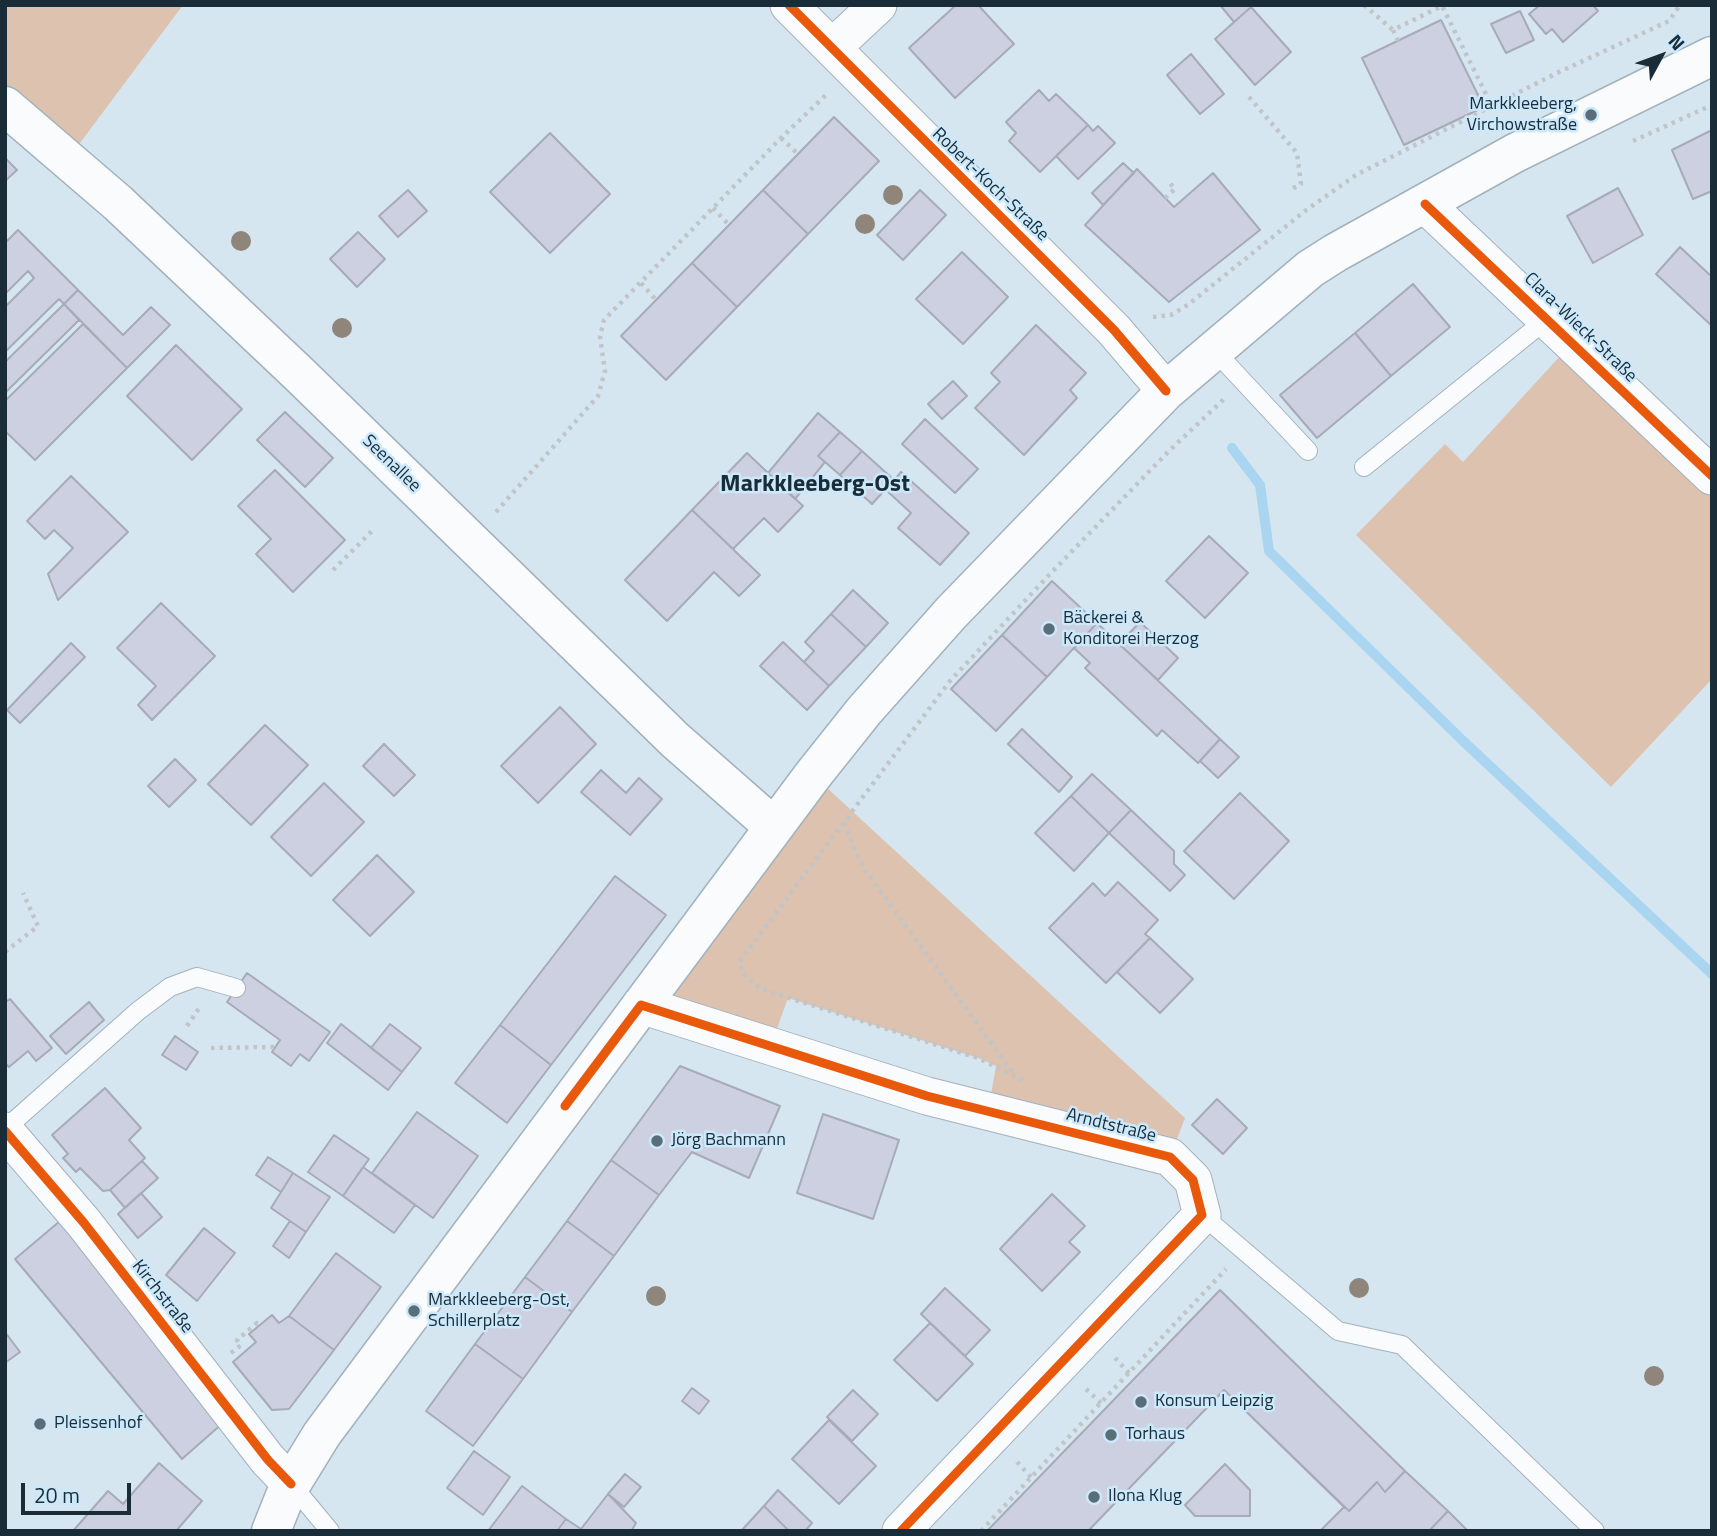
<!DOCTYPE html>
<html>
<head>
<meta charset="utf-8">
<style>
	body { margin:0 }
	#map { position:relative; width:1717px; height:1536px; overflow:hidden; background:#d6e6f0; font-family:"Titillium Web",sans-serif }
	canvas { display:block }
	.frame { position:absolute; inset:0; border:7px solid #192c38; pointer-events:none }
	.north { position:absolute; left:1626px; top:21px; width:70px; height:70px; -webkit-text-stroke:5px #cce8fb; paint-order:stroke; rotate:49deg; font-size:19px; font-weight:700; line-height:28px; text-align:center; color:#192c38 }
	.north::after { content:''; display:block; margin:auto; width:24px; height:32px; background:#192c38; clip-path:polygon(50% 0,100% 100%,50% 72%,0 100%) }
	.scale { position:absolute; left:21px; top:1483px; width:110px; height:32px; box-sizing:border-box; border:4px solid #192c38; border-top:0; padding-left:9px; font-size:21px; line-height:24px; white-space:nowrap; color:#192c38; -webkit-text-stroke:5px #cce8fb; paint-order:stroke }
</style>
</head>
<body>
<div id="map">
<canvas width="1717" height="1536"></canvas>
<div class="frame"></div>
<div class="north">N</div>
<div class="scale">20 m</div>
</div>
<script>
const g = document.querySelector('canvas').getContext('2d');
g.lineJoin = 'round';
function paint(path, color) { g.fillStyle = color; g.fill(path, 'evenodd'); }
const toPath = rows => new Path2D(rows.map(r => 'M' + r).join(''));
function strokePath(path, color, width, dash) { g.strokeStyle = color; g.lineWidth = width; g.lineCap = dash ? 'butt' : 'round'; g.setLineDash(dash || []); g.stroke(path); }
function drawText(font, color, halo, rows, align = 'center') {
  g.font = font + ' "Titillium Web",sans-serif'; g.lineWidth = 5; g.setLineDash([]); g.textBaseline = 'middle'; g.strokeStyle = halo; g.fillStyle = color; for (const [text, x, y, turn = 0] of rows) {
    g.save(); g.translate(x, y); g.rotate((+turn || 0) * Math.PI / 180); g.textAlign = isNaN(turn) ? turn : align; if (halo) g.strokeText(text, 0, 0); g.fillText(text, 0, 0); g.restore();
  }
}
paint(toPath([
	[5,5,183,5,68,159,5,106],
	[1572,343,1712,476,1712,679,1611,787,1356,535,1445,444,1463,462],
	[813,775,1185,1118,1170,1157,988,1111,996,1066,978,1058,788,998,771,1045,641,1005]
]), '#dcc2af');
strokePath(toPath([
	[1232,448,1260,485,1269,551,1462,740,1712,974]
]), '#aad5f1', 10);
const building = toPath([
	[956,5,978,5,1014,44,955,98,909,48,956,5],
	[1220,5,1249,5,1251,7,1234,22,1220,5],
	[1540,5,1593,5,1598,11,1563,42,1552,29,1546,34,1529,14,1540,5],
	[1251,7,1291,52,1255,85,1215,39,1251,7],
	[1520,11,1534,40,1506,53,1491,24,1520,11],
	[1441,20,1484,107,1404,145,1362,58,1441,20],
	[1191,54,1224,94,1200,114,1167,75,1191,54],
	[1039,90,1049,101,1056,94,1088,125,1040,172,1009,141,1016,133,1006,122,1039,90],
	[834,117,879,161,808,234,763,190,834,117],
	[1088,125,1093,131,1098,126,1115,143,1078,179,1056,156,1088,125],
	[1712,130,1712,191,1693,199,1672,150,1712,130],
	[550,133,610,194,550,253,490,192,550,133],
	[5,158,17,170,5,181,5,158],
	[1123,163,1134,173,1103,205,1092,193,1123,163],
	[1137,169,1174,207,1213,173,1260,230,1169,302,1085,225,1137,169],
	[1618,188,1643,235,1593,263,1567,216,1618,188],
	[408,190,427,211,398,237,379,216,408,190],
	[763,190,808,234,737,307,692,263,763,190],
	[920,190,946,215,903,260,877,235,920,190],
	[18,230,78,290,64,304,59,299,5,352,5,307,34,278,28,271,5,294,5,243,18,230],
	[358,232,385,259,357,287,330,259,358,232],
	[1680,247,1712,277,1712,326,1656,274,1680,247],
	[962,252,1008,297,963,344,916,299,962,252],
	[692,263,737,307,666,380,621,336,692,263],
	[1413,284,1450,327,1391,376,1355,333,1413,284],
	[78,290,123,335,151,307,170,325,127,368,64,304,78,290],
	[64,304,79,320,5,393,5,362,64,304],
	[83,324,127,368,35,460,5,431,5,401,83,324],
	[1036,325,1086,373,1070,390,1077,398,1024,455,975,408,1000,382,991,373,1036,325],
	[1355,333,1391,376,1317,438,1280,395,1355,333],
	[176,345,242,409,192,460,127,396,176,345],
	[953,381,967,396,942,419,928,404,953,381],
	[285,412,333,458,305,487,257,440,285,412],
	[818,413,840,432,818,456,825,462,795,499,768,473,818,413],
	[925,419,978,469,955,493,902,444,925,419],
	[840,432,862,451,840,475,818,456,840,432],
	[862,451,894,480,872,504,840,475,862,451],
	[747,453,803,506,778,532,764,518,733,549,692,510,747,453],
	[275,470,345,540,293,592,256,554,271,539,238,506,275,470],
	[901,472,969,533,940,565,898,528,911,513,886,490,901,472],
	[71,476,128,532,58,600,48,574,73,548,54,530,45,539,27,521,71,476],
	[692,510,760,575,739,596,714,572,667,621,625,580,692,510],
	[1209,536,1248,573,1205,618,1166,581,1209,536],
	[1052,581,1097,623,1047,677,1002,635,1052,581],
	[853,590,888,623,866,647,831,614,853,590],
	[161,603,215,656,152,720,138,705,156,686,117,648,161,603],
	[831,614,866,647,829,686,804,662,814,651,805,642,831,614],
	[1140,622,1178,658,1158,680,1119,644,1140,622],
	[1097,623,1220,739,1198,763,1162,730,1157,736,1085,668,1090,663,1074,648,1097,623],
	[1002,635,1047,677,996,731,951,689,1002,635],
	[783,642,829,686,807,710,760,666,783,642],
	[71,643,85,657,20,723,7,710,71,643],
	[560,707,596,744,538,803,501,766,560,707],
	[265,725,308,765,251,825,208,784,265,725],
	[1022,729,1072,777,1059,792,1008,744,1022,729],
	[1220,739,1239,757,1218,778,1200,761,1220,739],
	[384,744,415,775,394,796,363,766,384,744],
	[175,759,196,780,169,807,148,786,175,759],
	[601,770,626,793,639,778,662,799,630,835,581,792,601,770],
	[1092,774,1131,810,1109,833,1071,796,1092,774],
	[324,783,364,822,311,876,271,837,324,783],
	[1240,793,1289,841,1234,899,1184,851,1240,793],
	[1071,796,1109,833,1074,871,1035,833,1071,796],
	[1131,810,1174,851,1174,864,1185,875,1170,891,1109,833,1131,810],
	[377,855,414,892,370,936,333,900,377,855],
	[615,876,666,915,551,1065,500,1025,615,876],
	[1118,882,1158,920,1145,934,1150,938,1106,983,1049,928,1093,883,1105,896,1118,882],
	[1150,938,1193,979,1160,1013,1117,972,1150,938],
	[247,973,330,1032,309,1061,300,1054,291,1066,272,1052,280,1040,227,1002,247,973],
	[10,999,52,1048,36,1061,28,1051,9,1067,5,1063,5,1002,10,999],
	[89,1002,104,1020,66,1054,50,1036,89,1002],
	[341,1024,402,1072,388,1090,327,1043,341,1024],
	[390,1024,421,1048,402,1072,371,1048,390,1024],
	[500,1025,551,1065,507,1123,455,1083,500,1025],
	[175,1036,198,1052,186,1070,162,1055,175,1036],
	[680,1066,780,1106,749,1178,692,1152,659,1195,611,1160,680,1066],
	[105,1088,141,1128,129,1140,145,1158,110,1190,103,1191,80,1168,76,1172,63,1158,68,1154,52,1135,105,1088],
	[1217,1099,1247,1128,1223,1154,1192,1125,1217,1099],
	[417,1112,478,1156,433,1218,372,1173,417,1112],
	[823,1114,899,1140,873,1219,797,1193,823,1114],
	[334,1135,369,1159,343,1196,308,1172,334,1135],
	[268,1157,293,1173,281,1192,256,1175,268,1157],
	[611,1160,659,1195,614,1256,567,1221,611,1160],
	[142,1161,158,1178,125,1208,110,1190,142,1161],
	[363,1167,415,1205,394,1233,343,1196,363,1167],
	[293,1173,330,1197,306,1232,271,1208,293,1173],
	[141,1193,162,1217,138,1238,118,1214,141,1193],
	[1052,1194,1085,1226,1069,1242,1080,1252,1042,1291,1000,1249,1052,1194],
	[60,1221,224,1422,182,1459,15,1259,60,1221],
	[290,1221,306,1232,289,1258,273,1246,290,1221],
	[567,1221,614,1256,572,1312,525,1277,567,1221],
	[204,1228,235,1253,197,1301,166,1275,204,1228],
	[336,1253,381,1287,334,1350,289,1316,336,1253],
	[525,1277,572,1312,523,1379,475,1344,525,1277],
	[945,1288,990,1330,965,1356,921,1314,945,1288],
	[1220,1290,1405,1471,1385,1492,1377,1482,1349,1511,1224,1390,1088,1531,987,1531,1220,1290],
	[272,1315,279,1323,289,1316,334,1350,289,1409,272,1410,233,1362,256,1342,249,1334,272,1315],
	[930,1323,973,1364,937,1401,894,1360,930,1323],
	[5,1332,20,1352,5,1363,5,1332],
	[475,1344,523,1379,473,1446,426,1411,475,1344],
	[692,1388,709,1401,699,1414,682,1401,692,1388],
	[853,1390,878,1414,852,1441,827,1417,853,1390],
	[1224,1390,1344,1507,1320,1531,1093,1531,1091,1528,1224,1390],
	[1225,1464,1250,1490,1250,1516,1195,1516,1185,1505,1225,1464],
	[1224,1390,1349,1511,1377,1482,1385,1492,1405,1471,1448,1511,1429,1531,1088,1531,1224,1390],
	[829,1420,876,1466,839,1504,792,1459,829,1420],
	[474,1451,510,1477,483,1515,447,1488,474,1451],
	[159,1463,202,1501,176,1531,73,1531,108,1491,123,1504,159,1463],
	[625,1474,641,1487,624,1507,608,1494,625,1474],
	[522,1486,566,1519,557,1531,488,1531,522,1486],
	[778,1490,812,1523,805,1531,789,1531,764,1506,778,1490],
	[608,1494,636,1523,632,1530,582,1531,581,1529,608,1494],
	[764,1506,789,1531,741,1531,764,1506],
	[1448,1511,1468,1531,1429,1531,1448,1511],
	[566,1519,581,1529,582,1531,557,1531,566,1519]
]);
paint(building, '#ccd0e1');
strokePath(building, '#a6abb7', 2);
const lane = toPath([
	[1214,350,1308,451],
	[1364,467,1547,319],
	[5,1129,138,1011,170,987,197,977,236,988],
	[1202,1215,1338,1331,1402,1345,1595,1531],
	[291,1484,330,1531]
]);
const street = toPath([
	[789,5,1114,330,1166,391],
	[833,47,878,5],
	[1425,204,1712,476],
	[641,1005,927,1096,1170,1157,1193,1180,1202,1215,901,1531],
	[5,1131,84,1223,268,1460,291,1484]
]);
const secondary = toPath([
	[5,106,118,203,299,374,675,740,774,827],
	[271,1531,287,1491,322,1434,813,775,864,711,951,613,1166,391,1310,269,1335,253,1515,153,1712,56]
]);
strokePath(lane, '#a2b2bc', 20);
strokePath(street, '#a2b2bc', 39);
strokePath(secondary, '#a2b2bc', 41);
strokePath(toPath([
	[1364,5,1393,30],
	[1398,41,1393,30,1442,6,1493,108],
	[1249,97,1297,153,1301,184,1290,190],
	[781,138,798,154],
	[1633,141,1712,105],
	[1165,198,1175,189,1169,182],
	[713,208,729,225],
	[641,283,656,300],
	[1153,317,1171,315,1189,304,1305,211,1356,175,1557,73,1669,21,1680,5],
	[496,512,598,396,605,371,600,336,604,320,781,138,828,93],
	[333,570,375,528],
	[844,823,857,855,866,871,1013,1073],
	[5,952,38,926,23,893],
	[187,1026,200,1007],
	[211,1048,276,1047],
	[1023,1080,978,1058,761,989,745,976,739,962,950,681,1049,575,1168,452,1224,399],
	[231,1353,241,1345,237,1340,257,1323,259,1325],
	[1115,1358,1129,1373],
	[1086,1389,1101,1403],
	[1017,1462,1031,1477],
	[981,1531,1226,1269]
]), '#bfc5c9', 4.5, [3.5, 5]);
strokePath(lane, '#f9fbfd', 18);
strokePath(street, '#f9fbfd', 37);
strokePath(secondary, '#f9fbfd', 38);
strokePath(toPath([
	[789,5,1114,330,1166,391],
	[1425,204,1712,476],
	[565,1106,641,1005,927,1096,1170,1157,1193,1180,1202,1215,901,1531],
	[5,1131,84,1223,268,1460,291,1484]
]), '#e8590c', 9);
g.fillStyle = '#90857b';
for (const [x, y] of [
	[893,195],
	[865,224],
	[241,241],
	[342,328],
	[1359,1288],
	[656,1296],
	[1654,1376]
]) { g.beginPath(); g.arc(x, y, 10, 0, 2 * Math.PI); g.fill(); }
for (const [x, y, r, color] of [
	[1591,115,7,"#5b6d78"],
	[1049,629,7,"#5b6d78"],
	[657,1141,7,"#5b6d78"],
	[414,1311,7,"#5b6d78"],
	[1141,1402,7,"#5b6d78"],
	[40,1424,7,"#5b6d78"],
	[1111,1435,7,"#5b6d78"],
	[1094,1497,7,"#5b6d78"]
]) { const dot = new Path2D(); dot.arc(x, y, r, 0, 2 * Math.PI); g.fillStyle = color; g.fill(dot); strokePath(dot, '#cce8fb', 2.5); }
drawText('18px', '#192c38', '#cce8fb', [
	["Markkleeberg,",1577,105,"right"],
	["Virchowstraße",1577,126,"right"],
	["Bäckerei &",1063,619],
	["Konditorei Herzog",1063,640],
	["Jörg Bachmann",671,1141],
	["Markkleeberg-Ost,",428,1301],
	["Schillerplatz",428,1322],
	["Konsum Leipzig",1155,1402],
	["Pleissenhof",54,1424],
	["Torhaus",1125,1435],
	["Ilona Klug",1108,1497]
], 'left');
drawText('18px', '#192c38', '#cce8fb', [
	["Robert-Koch-Straße",990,185,44],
	["Clara-Wieck-Straße",1580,328,44],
	["Seenallee",391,464,44],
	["Arndtstraße",1111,1126,14],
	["Kirchstraße",162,1297,52]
]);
drawText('bold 24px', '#192c38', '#cce8fb', [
	["Markkleeberg-Ost",815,485]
]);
</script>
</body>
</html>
